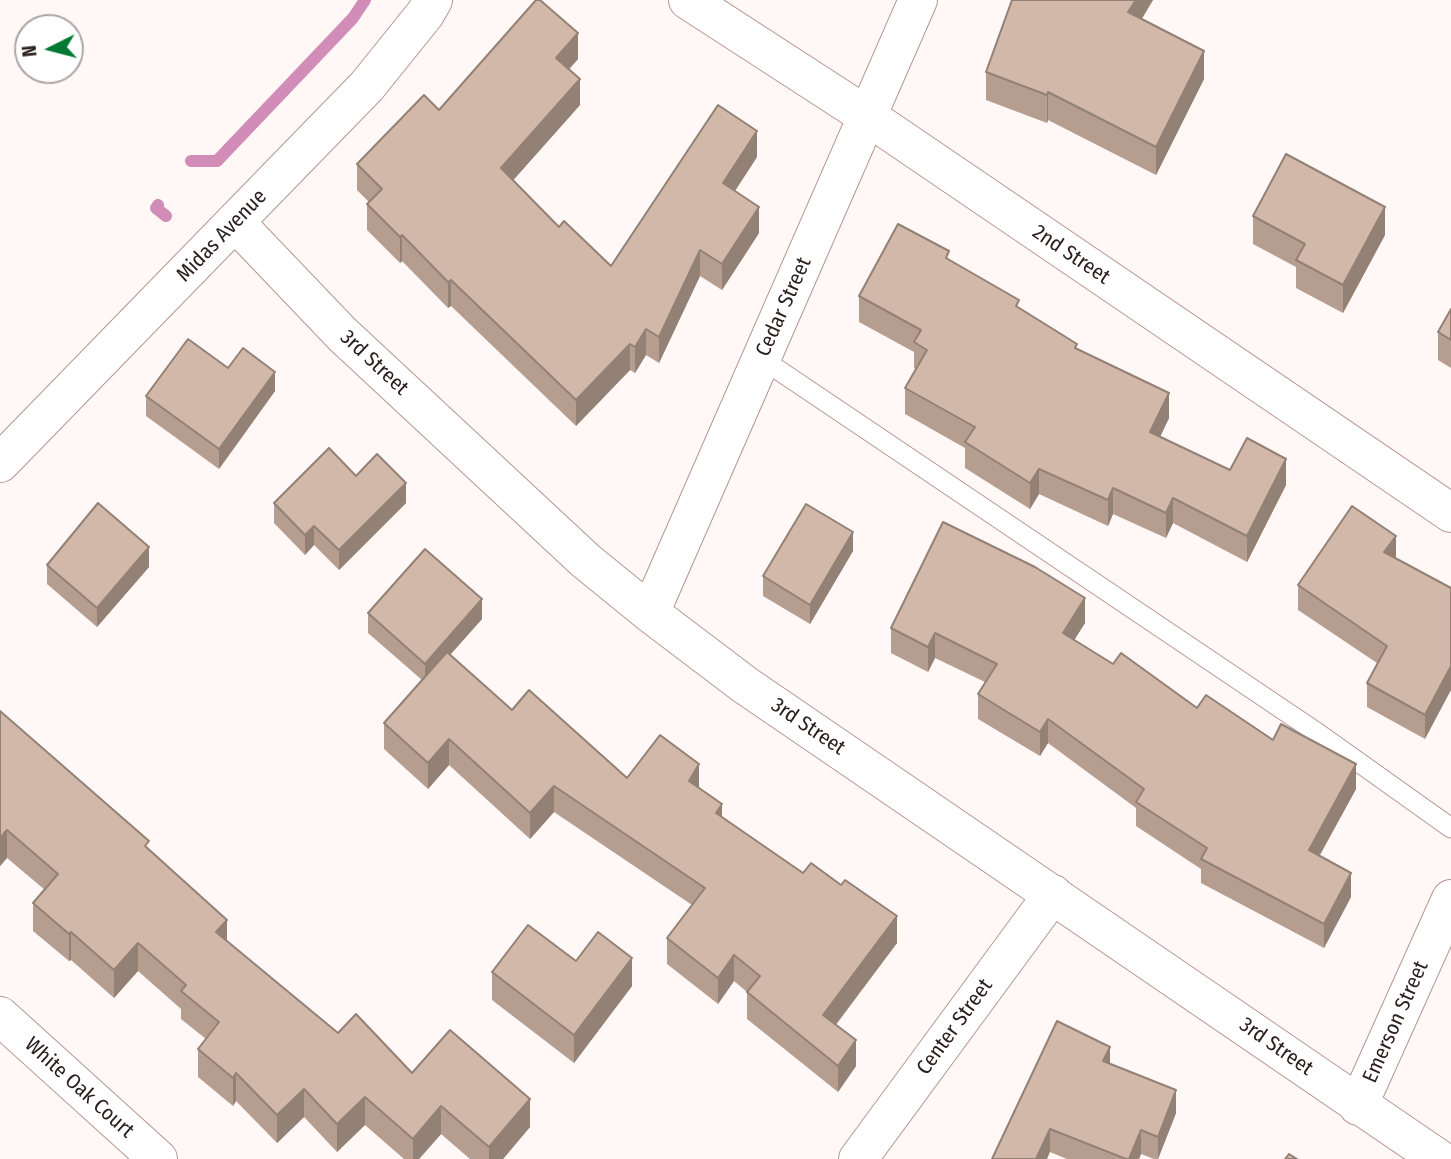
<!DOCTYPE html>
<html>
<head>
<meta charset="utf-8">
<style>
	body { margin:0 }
	#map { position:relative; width:1451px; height:1159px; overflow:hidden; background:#fff8f7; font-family:"Fira Sans Condensed",sans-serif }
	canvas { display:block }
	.north { position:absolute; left:14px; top:14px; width:70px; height:70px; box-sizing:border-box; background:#fff; border:2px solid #aba6a5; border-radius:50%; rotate:264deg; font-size:19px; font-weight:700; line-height:28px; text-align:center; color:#2c201e }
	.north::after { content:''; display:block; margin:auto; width:24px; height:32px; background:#007a31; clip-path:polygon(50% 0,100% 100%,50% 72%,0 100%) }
</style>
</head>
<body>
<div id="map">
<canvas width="1451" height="1159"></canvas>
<div class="north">N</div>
</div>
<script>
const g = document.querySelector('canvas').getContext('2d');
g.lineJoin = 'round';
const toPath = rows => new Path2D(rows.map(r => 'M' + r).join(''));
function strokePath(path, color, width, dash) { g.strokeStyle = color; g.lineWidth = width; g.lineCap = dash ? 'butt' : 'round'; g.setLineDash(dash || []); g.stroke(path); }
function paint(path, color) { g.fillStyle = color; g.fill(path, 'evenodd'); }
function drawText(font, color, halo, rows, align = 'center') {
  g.font = font + ' "Fira Sans Condensed",sans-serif'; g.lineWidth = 5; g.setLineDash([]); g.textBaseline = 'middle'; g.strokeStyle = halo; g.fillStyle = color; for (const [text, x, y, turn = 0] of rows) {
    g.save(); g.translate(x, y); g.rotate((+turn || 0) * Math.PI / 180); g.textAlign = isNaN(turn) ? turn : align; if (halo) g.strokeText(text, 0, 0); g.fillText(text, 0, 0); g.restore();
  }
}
strokePath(toPath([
	[191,161,217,161,353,18,365,0],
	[158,205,156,208,166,216]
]), '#d18cb7', 12);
const lane = toPath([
	[762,359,1319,734,1451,828]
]);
const street = toPath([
	[688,0,867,116,1451,513],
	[235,222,342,334,586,561,650,613,745,685,1439,1159],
	[650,613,918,0],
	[0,1016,158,1159],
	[1358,1106,1451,899],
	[858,1159,1053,894]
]);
const secondary = toPath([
	[0,463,367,86,425,14,433,0]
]);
strokePath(lane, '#b59792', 21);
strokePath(street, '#b59792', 40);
strokePath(secondary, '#b59792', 40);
strokePath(lane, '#fff', 19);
strokePath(street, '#fff', 38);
strokePath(secondary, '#fff', 38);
paint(toPath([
	[1012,0,1153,0,1142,19,1204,79,1156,175,1048,120,1047,123,986,100,986,72],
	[578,59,569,69,580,105,513,180,559,227,611,266,757,157,735,191,759,233,722,290,700,276,659,363,646,355,635,373,630,370,576,426,451,306,448,308,402,261,400,263,367,230,367,204,369,202,357,190,357,164,439,110],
	[1253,216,1385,235,1343,313,1296,288,1296,267,1253,244],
	[949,260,1077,349,1169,418,1160,437,1230,470,1286,485,1247,562,1173,523,1166,538,1113,514,1108,526,1039,494,1030,509,965,468,965,448,905,414,905,388,916,369,914,368,914,352,859,322,859,296],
	[1451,309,1451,368,1438,360,1438,332],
	[228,368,275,391,219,469,146,416,146,396],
	[356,476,406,503,339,570,314,545,305,555,274,523,274,503],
	[853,551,810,624,763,596,763,576],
	[1396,558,1451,588,1425,739,1367,707,1367,683,1377,663,1298,610,1298,585],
	[47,565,149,567,97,627,47,584],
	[368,613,482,619,450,655,512,710,627,778,699,788,722,817,897,943,836,1025,856,1066,838,1092,747,1019,747,992,734,981,718,1004,667,964,667,938,692,905,554,812,530,839,449,765,428,789,384,749,384,723,422,680,368,633],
	[1085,623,1074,640,1113,664,1197,708,1273,740,1356,789,1319,856,1351,897,1324,948,1201,883,1201,869,1136,826,1136,808,1048,743,1040,756,978,719,978,694,985,682,935,658,928,672,891,653,891,628],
	[0,711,149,849,227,941,338,1033,412,1073,530,1127,503,1159,470,1159,441,1134,419,1159,404,1159,365,1125,337,1152,304,1117,277,1143,236,1101,233,1106,198,1077,198,1049,206,1039,181,1019,181,1009,138,971,114,998,71,960,69,961,33,931,33,903,45,890,7,858,0,866],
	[576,961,632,986,574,1063,492,1000,492,972],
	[1110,1064,1176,1113,1158,1159,1154,1159,1141,1154,1139,1159,1067,1159,1050,1152,992,1159]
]), '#b59e90');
paint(toPath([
	[1136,0,1153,0,1128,40,1128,12],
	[578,33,578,59,556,84,556,58],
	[1204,51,1204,79,1156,175,1156,147],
	[580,79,580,105,501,194,501,168],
	[1048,92,1048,120,1047,123,1047,95],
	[757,131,757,157,723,209,723,183],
	[759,207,759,233,722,290,722,264],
	[1385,207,1385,235,1343,313,1343,285],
	[402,235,402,261,400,263,400,237],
	[700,250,700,276,659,363,659,337],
	[451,280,451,306,448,308,448,282],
	[646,329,646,355,635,373,635,347],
	[630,344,630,370,576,426,576,400],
	[275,372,275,391,219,469,219,449],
	[1169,393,1169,418,1150,458,1150,432],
	[1286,459,1286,485,1247,562,1247,536],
	[1039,469,1039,494,1030,509,1030,483],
	[406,483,406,503,339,570,339,550],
	[1113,488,1113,514,1108,526,1108,500],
	[1173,498,1173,523,1166,538,1166,513],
	[314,526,314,545,305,555,305,535],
	[853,532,853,551,810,624,810,605],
	[1396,536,1396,560,1384,552],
	[149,547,149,567,97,627,97,608],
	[1085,598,1085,623,1063,658,1063,633],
	[482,599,482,619,425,683,425,664],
	[935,633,935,658,928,672,928,647],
	[1451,666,1451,690,1425,739,1425,715],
	[1048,719,1048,743,1040,756,1040,732],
	[449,739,449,765,428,789,428,763],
	[699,764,699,791,689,781],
	[1356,764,1356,789,1309,875,1309,850],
	[554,786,554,812,530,839,530,813],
	[722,804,722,830,716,813],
	[7,830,7,858,0,866,0,838],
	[1351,873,1351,897,1324,948,1324,924],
	[897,916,897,943,823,1041,823,1015],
	[227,920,227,948,216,932],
	[71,932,71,960,69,961,69,934],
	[138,943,138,971,114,998,114,970],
	[734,955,734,981,718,1004,718,978],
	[632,958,632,986,574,1063,574,1035],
	[856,1040,856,1066,838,1092,838,1066],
	[1110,1047,1110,1071,1103,1061],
	[236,1073,236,1101,233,1106,233,1078],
	[304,1089,304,1117,277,1143,277,1115],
	[1176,1090,1176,1113,1158,1159,1158,1137],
	[365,1097,365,1125,337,1152,337,1124],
	[530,1099,530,1127,503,1159,489,1159,489,1147],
	[441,1106,441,1134,419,1159,413,1159,413,1139],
	[1050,1129,1050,1152,1047,1159,1036,1159],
	[1141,1130,1141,1154,1139,1159,1129,1159]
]), '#938176');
const building = toPath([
	[536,0,540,0,578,33,556,58,580,79,501,168,559,227,564,221,611,266,718,105,757,131,723,183,759,207,722,264,700,250,659,337,646,329,635,347,630,344,576,400,451,280,448,282,402,235,400,237,367,204,382,189,357,164,424,95,439,110,536,0],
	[1012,0,1136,0,1128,12,1204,51,1156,147,1048,92,1047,95,986,72,1012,0],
	[1286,154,1385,207,1343,285,1296,260,1305,244,1253,216,1286,154],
	[898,224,949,251,946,258,1019,300,1016,306,1077,344,1075,348,1169,393,1150,432,1230,470,1247,438,1286,459,1247,536,1173,498,1166,513,1113,488,1108,500,1039,469,1030,483,965,442,975,427,905,388,927,350,914,342,921,330,859,296,898,224],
	[1451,309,1451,340,1438,332,1451,309],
	[188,339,228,368,243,348,275,372,219,449,146,396,188,339],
	[329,448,356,476,377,454,406,483,339,550,314,526,305,535,274,503,329,448],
	[98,503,149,547,97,608,47,565,98,503],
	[806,504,853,532,810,605,763,576,806,504],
	[1352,506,1396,536,1384,552,1451,588,1451,666,1425,715,1367,683,1387,646,1298,585,1352,506],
	[943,522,1035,567,1085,598,1063,633,1113,664,1121,653,1197,708,1206,695,1273,740,1281,724,1356,764,1309,850,1351,873,1324,924,1201,859,1207,848,1136,802,1144,789,1048,719,1040,732,978,694,997,664,935,633,928,647,891,628,943,522],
	[425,549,482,599,425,664,368,613,425,549],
	[447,652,512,710,529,690,627,778,660,735,699,764,689,781,722,804,716,813,803,873,811,863,841,885,845,880,897,916,823,1015,856,1040,838,1066,747,992,760,976,734,955,718,978,667,938,705,888,554,786,530,813,449,739,428,763,384,723,447,652],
	[0,711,149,841,145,846,227,920,216,932,338,1033,356,1014,412,1073,450,1030,530,1099,489,1147,441,1106,413,1139,365,1097,337,1124,304,1089,277,1115,236,1073,233,1078,198,1049,219,1022,181,991,186,985,138,943,114,970,71,932,69,934,33,903,58,874,7,830,0,838,0,711],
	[528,925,576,961,598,932,632,958,574,1035,492,972,528,925],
	[1057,1021,1110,1047,1103,1061,1176,1090,1158,1137,1141,1130,1129,1159,1126,1159,1050,1129,1036,1159,992,1159,1057,1021],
	[1289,1154,1297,1159,1285,1159,1289,1154]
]);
paint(building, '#d2b8a8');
strokePath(building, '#938176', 2);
drawText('21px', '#2c201e', '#fff', [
	["Midas Avenue",222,236,-46],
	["2nd Street",1071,255,34],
	["Cedar Street",784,307,-66],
	["3rd Street",374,363,43],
	["3rd Street",808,727,34],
	["Emerson Street",1396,1022,-66],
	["Center Street",955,1027,-54],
	["3rd Street",1276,1047,35],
	["White Oak Court",79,1088,42]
]);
</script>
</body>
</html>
